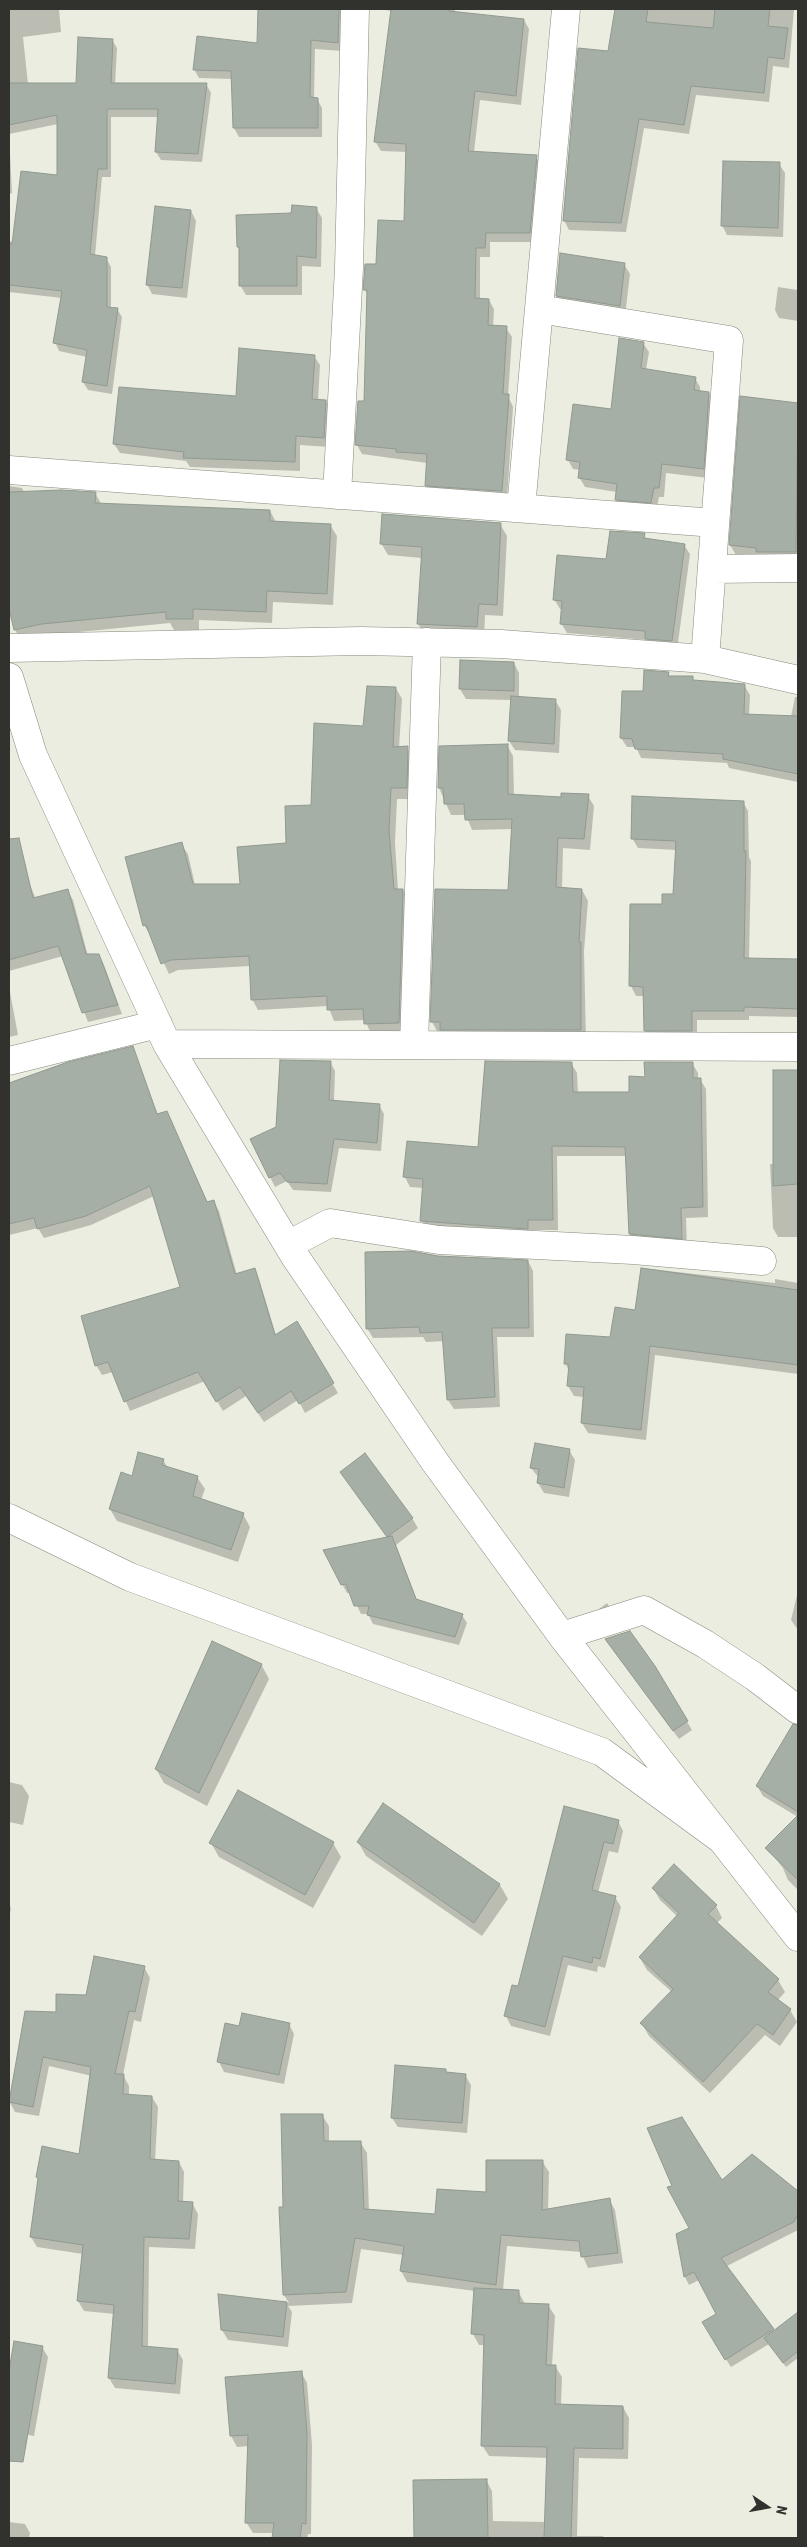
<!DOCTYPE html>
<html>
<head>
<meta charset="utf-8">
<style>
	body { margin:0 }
	#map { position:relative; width:807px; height:2547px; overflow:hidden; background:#eaede0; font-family:"Roboto Condensed",sans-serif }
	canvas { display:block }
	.frame { position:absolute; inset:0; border:10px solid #31322d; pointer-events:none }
	.north { position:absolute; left:742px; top:2482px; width:50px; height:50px; -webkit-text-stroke:4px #eaede0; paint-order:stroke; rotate:102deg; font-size:14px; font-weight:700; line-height:20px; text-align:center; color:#31322d }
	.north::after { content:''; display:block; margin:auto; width:18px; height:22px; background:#31322d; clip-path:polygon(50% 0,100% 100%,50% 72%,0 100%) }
</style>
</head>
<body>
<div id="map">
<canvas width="807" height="2547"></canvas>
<div class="frame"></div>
<div class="north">N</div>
</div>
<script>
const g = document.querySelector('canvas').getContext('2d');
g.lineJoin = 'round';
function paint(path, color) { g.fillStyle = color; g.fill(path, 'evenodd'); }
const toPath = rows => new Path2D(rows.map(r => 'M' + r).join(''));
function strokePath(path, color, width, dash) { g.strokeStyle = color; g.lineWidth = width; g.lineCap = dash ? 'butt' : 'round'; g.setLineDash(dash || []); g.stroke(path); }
paint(toPath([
	[9,9,59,9,61,32,23,37,28,84,77,84,112,40,117,48,115,85,206,84,211,93,202,162,161,160,156,152,158,117,111,117,111,177,102,177,95,256,106,258,111,267,111,309,117,309,122,317,112,394,88,390,83,382,87,357,59,351,55,342,62,298,9,292,9,241,14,242,58,176,58,124,9,134,12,193,9,194],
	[259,9,342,9,342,51,315,49,314,99,317,99,322,108,322,137,239,137,234,128,232,79,199,78,194,69,258,44],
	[378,9,455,9,455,13,524,20,529,29,521,105,480,100,474,152,536,157,542,166,535,242,490,242,490,257,480,257,480,299,489,300,494,309,493,327,506,328,512,337,508,396,513,407,507,500,431,495,426,485,427,463,362,454,357,445,365,403,368,296,365,290,377,265,405,222,407,152,381,151,375,141,392,11],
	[616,9,794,9,789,68,773,66,769,102,696,95,689,134,644,128,626,232,569,230,564,220,609,53],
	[779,164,785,173,783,237,727,235,722,225],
	[316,208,322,218,321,267,302,266,302,295,246,295,240,285,240,250,238,246,292,215],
	[191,211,196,221,187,298,152,294,147,284],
	[624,264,630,274,625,316,563,305,557,296],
	[778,287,798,290,798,321,779,318,775,310],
	[643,343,649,352,646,370,695,378,700,387,700,392,709,393,714,403,708,478,666,473,664,497,659,497,656,512,621,509,616,500,617,492,585,487,579,477,580,470,573,469,568,460,612,411],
	[314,356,320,365,318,401,326,401,331,411,329,447,300,445,300,471,190,467,186,461,120,453,114,444,237,397],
	[742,397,798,405,798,561,736,555,730,545],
	[9,486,22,488,24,492,95,493,102,505,270,511,276,522,330,525,337,536,333,605,273,602,272,623,199,620,199,631,174,630,170,623,49,635,22,642,15,630,9,603],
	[500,524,507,536,503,616,485,615,484,639,425,635,418,624,422,558,388,555,381,543],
	[644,535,647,540,684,545,690,554,677,650,652,648,647,640,567,633,561,623,562,609,560,609,554,599],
	[514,663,519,673,519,698,555,700,561,710,559,753,515,750,509,741,512,700,466,699,460,689],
	[668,673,670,677,692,678,695,682,744,685,750,695,749,716,791,717,795,697,798,697,798,782,729,768,727,763,641,758,636,747,627,747,621,738,644,693],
	[396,688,402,699,399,748,407,748,413,758,412,799,397,799,395,843,398,890,403,890,409,901,405,1033,371,1034,365,1020,334,1021,328,1006,258,1010,252,999,250,966,178,970,169,974,151,936,144,925,181,844,188,854,195,885,242,885,288,844,364,728],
	[507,745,513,756,514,796,562,798,588,796,594,806,590,850,563,848,562,888,582,890,588,901,584,951,586,1041,438,1033,432,1022,509,891,512,829,472,830,466,815,451,815,439,788],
	[743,802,748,811,749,857,751,861,749,959,798,960,798,1017,749,1016,749,1020,697,1020,697,1040,650,1040,645,1030,644,996,636,996,631,986,632,906,663,906,675,895,677,850,638,848,632,838],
	[28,880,36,899,67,890,73,900,88,956,99,955,104,965,122,1014,88,1022,63,956,9,971,9,885],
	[9,987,18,1035,9,1037],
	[132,1048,158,1115,166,1112,208,1203,214,1202,219,1211,237,1275,254,1269,259,1279,276,1335,297,1323,338,1393,305,1413,298,1400,264,1422,246,1396,223,1411,205,1381,130,1411,113,1372,102,1375,96,1365,181,1287,154,1196,91,1225,44,1238,38,1228,9,1235,9,1085,68,1064],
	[330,1062,335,1071,334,1101,379,1105,384,1114,381,1151,339,1148,331,1192,293,1190,287,1181,275,1187,252,1140,277,1128],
	[571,1063,577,1073,578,1093,630,1093,646,1078,692,1063,698,1073,698,1079,700,1079,706,1089,708,1217,686,1218,687,1248,636,1244,630,1234,627,1156,557,1156,558,1230,533,1230,533,1239,427,1231,422,1221,424,1188,410,1187,405,1177,479,1149],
	[774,1071,798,1072,798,1237,778,1237,773,1228,770,1164,774,1164],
	[438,1257,528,1261,533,1271,534,1337,497,1337,500,1407,454,1409,448,1400,444,1341,426,1342,423,1337,373,1338,367,1328],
	[642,1268,775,1283,775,1279,798,1283,798,1374,655,1355,646,1440,588,1433,582,1423,584,1397,574,1396,568,1386,569,1371,565,1363,611,1339,636,1312],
	[569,1450,575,1460,569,1497,544,1493,538,1483,539,1478,531,1468],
	[163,1460,168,1468,197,1477,205,1489,201,1500,243,1514,250,1527,238,1562,117,1521,110,1509,133,1478],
	[341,1472,412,1518,418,1528,396,1545,417,1600,462,1615,467,1623,459,1645,373,1624,368,1614,361,1614,351,1593,347,1593,342,1584,388,1538],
	[797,1595,798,1596,798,1630,791,1620],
	[607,1603,614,1614,604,1618,599,1609],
	[606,1640,654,1667,692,1730,679,1739],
	[261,1664,269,1679,207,1806,164,1783,156,1769],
	[794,1726,798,1726,798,1890,788,1880,783,1868,767,1848,798,1817,763,1796,757,1786],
	[9,1782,22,1785,29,1796,23,1825,9,1822],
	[564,1808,618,1821,623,1831,618,1853,609,1851,598,1893,615,1897,621,1907,605,1968,598,1966,597,1972,568,1965,550,2036,511,2026,506,2016,519,1988],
	[358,1842,500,1885,508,1899,482,1936,366,1856],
	[211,1843,333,1843,341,1857,313,1908,219,1857],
	[653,1888,716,1906,722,1918,716,1924,778,1980,785,1992,777,2001,790,2010,797,2022,780,2046,765,2035,710,2093,649,2036,642,2024,672,1992,647,1970,640,1958,678,1917,660,1900],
	[9,1905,11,1908,9,1919],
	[144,1967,150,1978,141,2022,134,2020,123,2075,129,2086,129,2096,152,2097,158,2107,155,2161,179,2162,184,2172,183,2203,192,2203,198,2214,195,2249,149,2247,148,2348,177,2350,183,2360,180,2394,115,2388,109,2378,115,2314,84,2311,78,2301,83,2254,37,2247,31,2237,80,2155,92,2076,49,2066,39,2116,15,2112,9,2101,57,2014],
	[289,2024,294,2034,284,2084,224,2072,219,2062,240,2027],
	[445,2070,448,2074,465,2075,471,2085,467,2133,398,2127,392,2118],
	[322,2115,329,2126,329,2142,360,2142,367,2153,369,2211,436,2215,488,2193,542,2161,549,2172,548,2211,609,2199,615,2210,623,2263,588,2268,581,2252,507,2246,503,2290,518,2291,525,2304,548,2305,555,2316,552,2366,555,2366,562,2377,561,2405,623,2407,629,2418,628,2459,579,2458,577,2536,603,2536,604,2538,415,2538,414,2482,486,2480,492,2491,493,2521,546,2522,548,2458,489,2456,482,2445,485,2345,479,2345,473,2334,475,2291,407,2282,401,2271,403,2255,361,2249,352,2303,288,2306,292,2312,288,2347,228,2340,222,2330,220,2296,289,2303,284,2295,284,2209],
	[752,2156,798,2192,798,2230,725,2267,774,2332,792,2319,798,2328,798,2358,786,2367,769,2344,731,2367,708,2331,718,2314,699,2280,689,2285,685,2277,677,2235,691,2229,721,2182],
	[42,2347,48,2357,34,2436,9,2431,9,2376],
	[301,2372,307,2383,312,2445,311,2534,308,2534,307,2538,273,2538,274,2533,253,2533,246,2522,249,2446,237,2447,231,2436,226,2379],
	[9,2522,25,2524,30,2533,29,2538,9,2538]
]), '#0003');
const building = toPath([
	[258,9,339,9,338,43,311,40,310,97,318,98,318,128,233,128,231,71,193,70,197,36,257,43,258,9],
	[391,9,449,9,449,11,524,19,516,96,475,91,468,151,537,155,530,233,486,233,485,248,476,248,475,298,489,299,488,325,507,326,503,394,509,394,509,396,502,491,425,486,427,454,396,452,396,449,355,445,358,401,364,401,367,290,363,290,365,264,376,264,378,220,404,221,406,144,374,142,391,9],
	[615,9,648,9,646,22,713,28,715,9,770,9,768,26,788,28,784,59,768,57,764,93,691,86,684,125,639,119,621,223,563,221,578,48,608,51,615,9],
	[78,37,113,39,111,83,207,83,198,154,155,152,158,109,107,109,107,169,98,169,90,254,107,257,107,307,118,308,107,386,82,382,87,350,53,343,62,291,9,285,9,243,12,244,21,171,57,175,57,115,9,125,9,83,76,83,78,37],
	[723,161,780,162,778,228,721,226,723,161],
	[292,205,317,207,316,258,297,256,297,286,239,286,239,247,237,247,236,215,291,213,292,205],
	[155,206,191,210,182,288,146,285,155,206],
	[560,253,625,263,620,306,556,296,560,253],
	[619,338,644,342,641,368,696,377,694,390,709,392,704,469,662,464,659,488,654,488,651,503,615,500,617,484,578,478,580,462,566,460,573,404,611,409,619,338],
	[239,348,315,355,312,399,326,400,324,438,296,436,295,462,183,458,184,452,113,444,119,387,236,396,239,348],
	[740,396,798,403,796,552,756,552,756,548,729,545,740,396],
	[61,490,96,492,95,503,270,510,270,521,331,524,327,594,267,591,266,612,193,609,193,619,166,619,166,612,42,624,14,630,9,609,9,492,61,490],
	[382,514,501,523,497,605,479,604,477,627,417,624,422,547,380,544,382,514],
	[610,531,645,533,644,538,685,544,672,641,645,639,645,631,560,624,562,601,553,600,557,555,606,559,610,531],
	[460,660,514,662,514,691,459,689,460,660],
	[644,670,669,672,668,676,693,676,693,680,745,684,744,714,798,716,798,774,723,759,723,754,635,749,632,739,620,738,622,691,643,691,644,670],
	[367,686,396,687,393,747,408,746,407,788,391,788,389,831,394,889,403,889,399,1023,364,1024,363,1009,327,1010,327,996,251,1000,249,956,171,960,161,964,146,925,143,926,125,857,182,842,193,884,240,884,237,847,286,843,285,806,311,805,314,723,363,726,367,686],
	[511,696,556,699,554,744,508,741,511,696],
	[508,744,508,794,561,797,561,793,589,794,584,839,558,838,556,887,582,889,579,942,581,942,581,1030,440,1030,440,1022,430,1022,435,889,508,890,512,819,465,820,464,804,444,804,443,788,438,788,439,746,508,744],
	[632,796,744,801,744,851,746,851,744,958,798,959,798,1009,744,1007,744,1011,692,1011,692,1031,644,1031,643,987,629,986,630,904,662,904,662,894,673,894,676,841,631,839,632,796],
	[19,838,33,898,68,889,86,954,99,954,118,1005,82,1013,58,946,9,960,9,839,19,838],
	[133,1046,157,1114,167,1111,207,1202,214,1200,235,1274,255,1268,275,1335,297,1321,334,1383,299,1404,291,1391,258,1413,240,1387,216,1402,198,1372,124,1402,108,1362,95,1366,81,1316,180,1287,150,1186,86,1216,37,1229,34,1218,9,1224,9,1083,68,1062,133,1046],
	[280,1060,331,1061,329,1100,380,1104,377,1143,334,1139,327,1184,287,1182,280,1173,269,1178,250,1139,276,1127,280,1060],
	[485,1061,572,1062,573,1092,629,1092,629,1076,645,1077,644,1062,693,1062,693,1078,701,1078,703,1207,681,1208,682,1239,629,1234,625,1147,552,1146,553,1220,528,1220,528,1229,420,1221,423,1179,403,1177,407,1141,478,1147,485,1061],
	[773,1070,798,1070,798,1184,773,1186,773,1070],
	[411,1251,438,1256,528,1260,529,1328,492,1328,495,1397,447,1400,442,1332,420,1333,419,1327,366,1329,365,1252,411,1251],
	[641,1268,798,1290,798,1365,650,1346,641,1430,581,1423,584,1387,567,1386,569,1364,564,1364,566,1334,610,1337,615,1307,635,1310,641,1268],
	[535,1443,570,1449,564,1488,537,1483,539,1469,530,1468,535,1443],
	[138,1452,164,1459,162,1465,198,1476,193,1496,244,1513,231,1550,109,1509,121,1472,132,1476,138,1452],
	[365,1453,413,1518,387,1537,340,1472,365,1453],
	[392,1536,416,1599,463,1614,455,1637,367,1615,369,1606,354,1606,346,1584,341,1585,323,1550,392,1536],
	[630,1631,655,1666,688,1721,673,1731,605,1639,630,1631],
	[212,1641,262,1664,199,1793,155,1769,212,1641],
	[793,1724,798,1725,798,1812,756,1786,793,1724],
	[238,1790,334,1842,305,1895,209,1843,238,1790],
	[383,1803,500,1884,474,1923,357,1842,383,1803],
	[564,1806,619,1820,613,1844,604,1842,592,1890,616,1896,600,1959,593,1957,592,1963,563,1956,545,2027,504,2016,512,1985,518,1986,564,1806],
	[798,1815,798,1880,765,1848,798,1815],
	[674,1864,717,1905,708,1914,779,1979,768,1992,791,2009,773,2035,757,2024,703,2082,640,2023,673,1989,639,1957,679,1913,652,1888,674,1864],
	[94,1956,145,1966,135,2012,129,2011,115,2074,124,2074,123,2094,152,2096,150,2159,179,2161,178,2201,193,2202,189,2239,144,2237,142,2346,178,2349,175,2384,108,2378,114,2305,77,2301,83,2245,30,2237,38,2178,36,2177,42,2146,79,2154,91,2067,43,2057,33,2107,9,2102,25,2011,56,2012,56,1994,86,1995,94,1956],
	[242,2013,290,2023,279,2075,217,2062,225,2023,239,2026,242,2013],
	[395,2065,446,2069,446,2072,466,2074,462,2123,391,2118,395,2065],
	[281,2114,323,2114,324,2141,361,2141,364,2209,435,2214,437,2189,486,2192,486,2160,543,2160,542,2210,610,2198,618,2253,581,2257,579,2241,501,2235,496,2285,400,2271,404,2246,355,2238,346,2292,283,2295,279,2207,283,2207,281,2114],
	[682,2117,722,2180,752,2154,798,2191,798,2214,794,2222,721,2258,774,2329,725,2360,702,2322,716,2314,694,2272,684,2277,676,2234,689,2228,667,2187,672,2186,647,2128,682,2117],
	[474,2288,519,2290,519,2303,549,2304,546,2365,556,2365,555,2404,623,2406,623,2449,574,2448,571,2538,544,2538,547,2447,481,2446,484,2335,471,2334,474,2288],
	[218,2294,287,2302,283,2337,221,2330,218,2294],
	[798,2312,798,2351,783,2363,764,2338,798,2312],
	[14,2341,43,2346,23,2462,9,2461,9,2371,14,2341],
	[302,2371,307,2433,306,2524,302,2523,300,2538,272,2538,274,2523,245,2523,248,2435,230,2436,225,2377,302,2371],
	[487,2479,488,2538,414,2538,413,2480,487,2479]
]);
paint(building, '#a6afa5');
strokePath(building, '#90998f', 1);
const minor = toPath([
	[539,309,729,340,705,659],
	[9,470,715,523],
	[337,495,349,268,355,9],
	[521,508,566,9],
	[712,569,798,568],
	[9,648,361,641,501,644,705,659,798,680],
	[9,677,33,755,167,1044,294,1255,435,1462,562,1636,722,1840],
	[167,1044,798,1047],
	[414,1045,427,642],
	[9,1061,158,1024],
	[288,1245,330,1223,439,1240,633,1250,762,1261],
	[9,1518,130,1577,602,1752,722,1840,798,1937],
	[562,1636,644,1610,705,1644,755,1677,798,1710]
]);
strokePath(minor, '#86897d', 29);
strokePath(minor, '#fff', 28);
</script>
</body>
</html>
